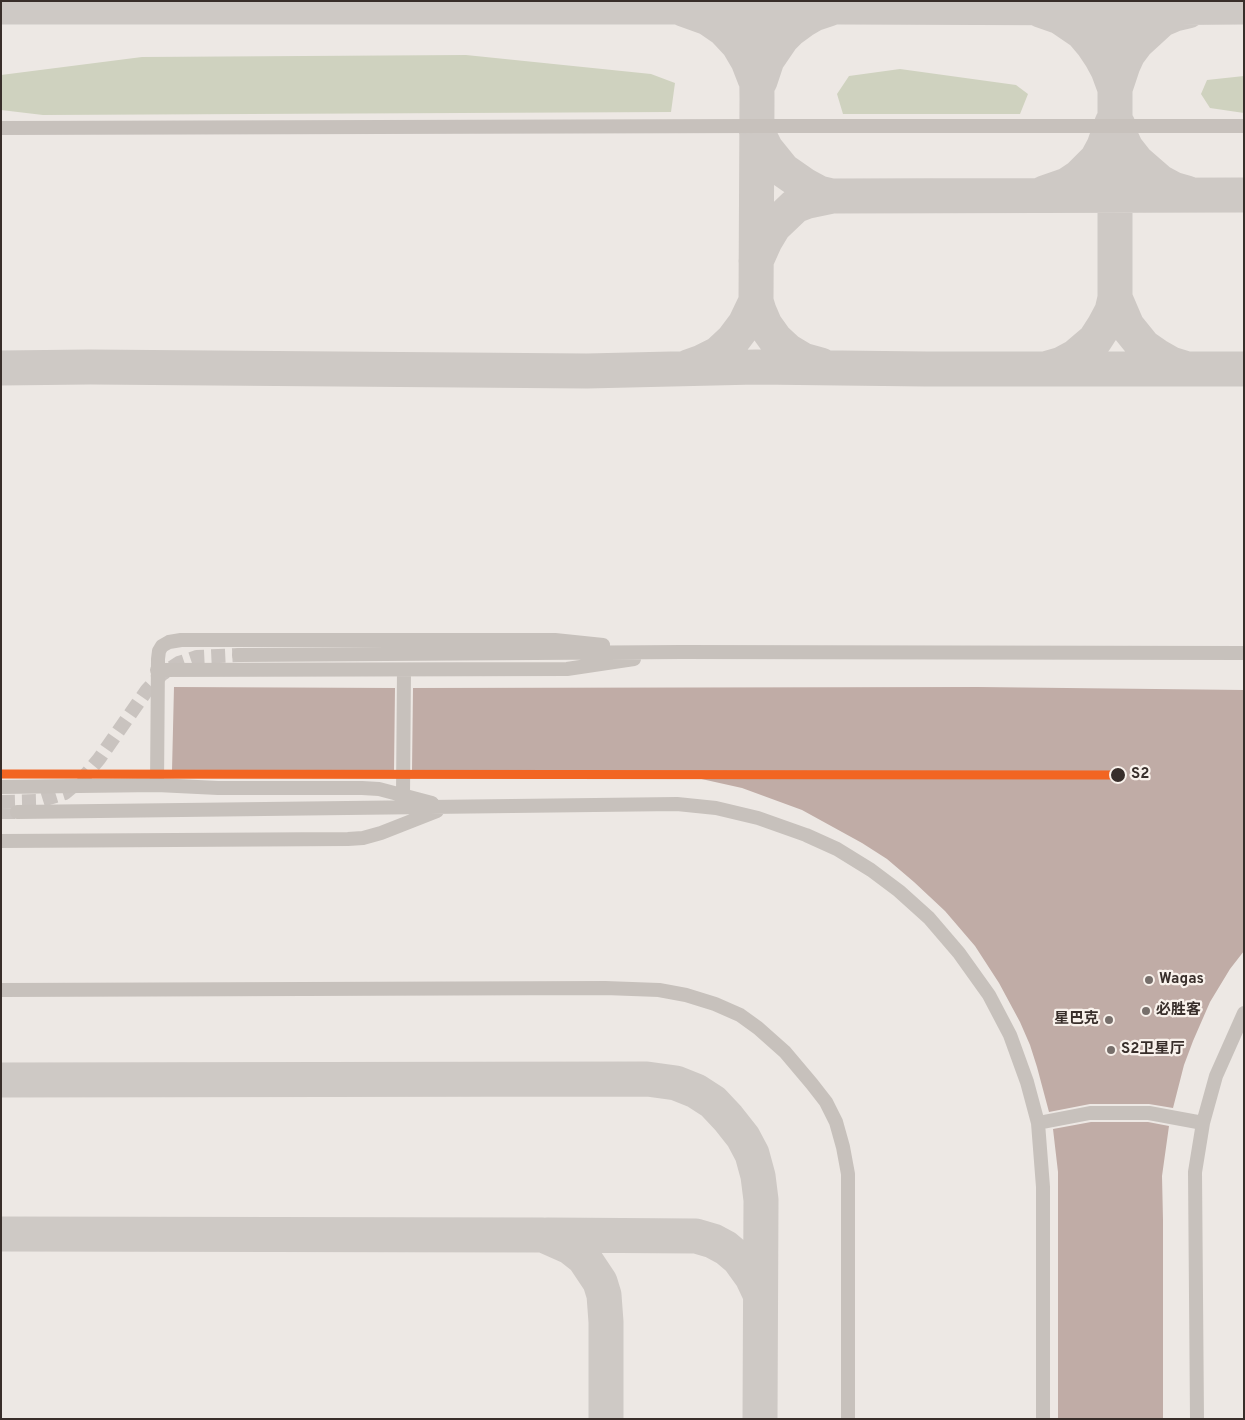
<!DOCTYPE html>
<html>
<head>
<meta charset="utf-8">
<style>
	body { margin:0 }
	#map { position:relative; width:1245px; height:1420px; overflow:hidden; background:#ede8e4; font-family:Overpass,sans-serif }
	canvas { display:block }
	.frame { position:absolute; inset:0; border:2px solid #382e2a; pointer-events:none }
</style>
</head>
<body>
<div id="map">
<canvas width="1245" height="1420"></canvas>
<div class="frame"></div>
</div>
<script>
const g = document.querySelector('canvas').getContext('2d');
g.lineJoin = 'round';
function paint(path, color) { g.fillStyle = color; g.fill(path, 'evenodd'); }
const toPath = rows => new Path2D(rows.map(r => 'M' + r).join(''));
function strokePath(path, color, width, dash) { g.strokeStyle = color; g.lineWidth = width; g.lineCap = dash ? 'butt' : 'round'; g.setLineDash(dash || []); g.stroke(path); }
function drawText(font, color, halo, rows, align = 'center') {
  g.font = font + ' Overpass,"Noto Sans SC",sans-serif'; g.lineWidth = 4.5; g.setLineDash([]); g.textBaseline = 'middle'; g.strokeStyle = halo; g.fillStyle = color; for (const [text, x, y, turn = 0] of rows) {
    g.save(); g.translate(x, y); g.rotate((+turn || 0) * Math.PI / 180); g.textAlign = isNaN(turn) ? turn : align; if (halo) g.strokeText(text, 0, 0); g.fillText(text, 0, 0); g.restore();
  }
}
paint(toPath([
	[466,55,651,74,675,83,671,112,43,115,1,110,1,75,142,57],
	[900,69,1016,85,1028,94,1020,114,843,114,837,94,849,76],
	[1244,76,1244,113,1210,108,1201,94,1207,80]
]), '#cfd2bf');
strokePath(toPath([
	[756,1,757,99,756,301,759,311,765,325,775,339,788,351,803,360,821,365],
	[1,7,840,7,1115,8,1244,7],
	[683,9,708,18,724,29,738,44,748,61,755,79],
	[1040,10,1060,17,1082,32,1093,45,1101,57,1108,70,1115,89,1123,65,1128,54,1137,42,1161,20,1175,14,1188,11],
	[760,81,767,60,782,38,791,29,802,21,814,14,829,9],
	[1118,125,1120,135,1126,148,1137,162,1160,182,1173,189,1187,193],
	[756,129,766,149,783,170,806,186,819,193,832,196],
	[1044,193,1067,185,1079,177,1097,159,1104,146,1112,123],
	[756,261,765,241,774,226,795,206,808,201,832,196,1244,195],
	[1115,298,1127,326,1144,347,1157,356,1171,364,1184,368],
	[688,367,702,362,718,354,733,340,745,324,756,301],
	[1,368,90,367,587,371,756,367,926,369,1244,369],
	[1048,368,1062,364,1075,357,1095,340,1104,326,1112,311,1115,298,1115,1],
	[1,1080,647,1079,676,1083,696,1091,713,1102,728,1118,743,1137,752,1154,758,1176,761,1200,760,1419],
	[1,1234,543,1235,570,1247,584,1258,600,1282,604,1295,606,1322,606,1419],
	[547,1235,696,1236,713,1241,726,1248,739,1259,752,1277,760,1294]
]), '#cec9c5', 35);
paint(toPath([
	[174,687,395,688,394,771,172,771],
	[978,687,1244,690,1244,951,1230,969,1210,1002,1193,1041,1184,1065,1173,1108,1149,1104,1090,1104,1049,1112,1037,1067,1030,1045,1020,1022,999,983,975,946,945,911,914,882,887,859,862,843,802,810,742,788,688,776,668,774,641,771,412,771,413,688],
	[1091,1122,1148,1122,1169,1126,1162,1176,1163,1220,1163,1419,1058,1419,1058,1172,1053,1129]
]), '#c0aca6');
strokePath(toPath([
	[1,802,39,801,65,793,84,777,99,759,147,690,162,674,179,663,197,657,239,655],
	[1,812,17,812]
]), '#c9c3bf', 14, [14, 7]);
strokePath(toPath([
	[1,128,757,126,1244,126],
	[239,655,681,652,1244,653],
	[157,670,567,669,634,659],
	[157,785,158,659,159,651,162,646,169,642,181,640,555,640,603,645],
	[1,787,157,785,218,788,362,788,379,789,432,803],
	[403,795,404,670],
	[17,812,677,804,716,808,758,818,806,835,837,849,871,870,899,891,929,918,959,953,989,995,1010,1035,1027,1082,1038,1123,1043,1187,1043,1419],
	[1,841,348,839,363,838,381,833,437,811],
	[1,990,605,988,659,990,686,995,715,1004,740,1015,758,1028,785,1052,812,1084,826,1102,836,1122,843,1147,848,1174,848,1419],
	[1038,1123,1090,1113,1149,1113,1203,1123],
	[1197,1419,1195,1172,1203,1123,1216,1076,1244,1013]
]), '#c7c1bc', 14);
strokePath(toPath([
	[1,774,1118,775]
]), '#f26522', 9);
for (const [x, y, r, color] of [
	[1118,775,8,"#382e2a"],
	[1149,980,5,"#776f6b"],
	[1146,1011,5,"#776f6b"],
	[1109,1020,5,"#776f6b"],
	[1111,1050,5,"#776f6b"]
]) { const dot = new Path2D(); dot.arc(x, y, r, 0, 2 * Math.PI); g.fillStyle = color; g.fill(dot); strokePath(dot, '#f9f2ec', 2); }
drawText('bold 15px', '#382e2a', '#f9f2ec', [
	["S2",1131,775]
], 'left');
drawText('bold 15px', '#382e2a', '#f9f2ec', [
	["Wagas",1159,980],
	["必胜客",1156,1011],
	["星巴克",1099,1020,"right"],
	["S2卫星厅",1121,1050]
], 'left');
</script>
</body>
</html>
